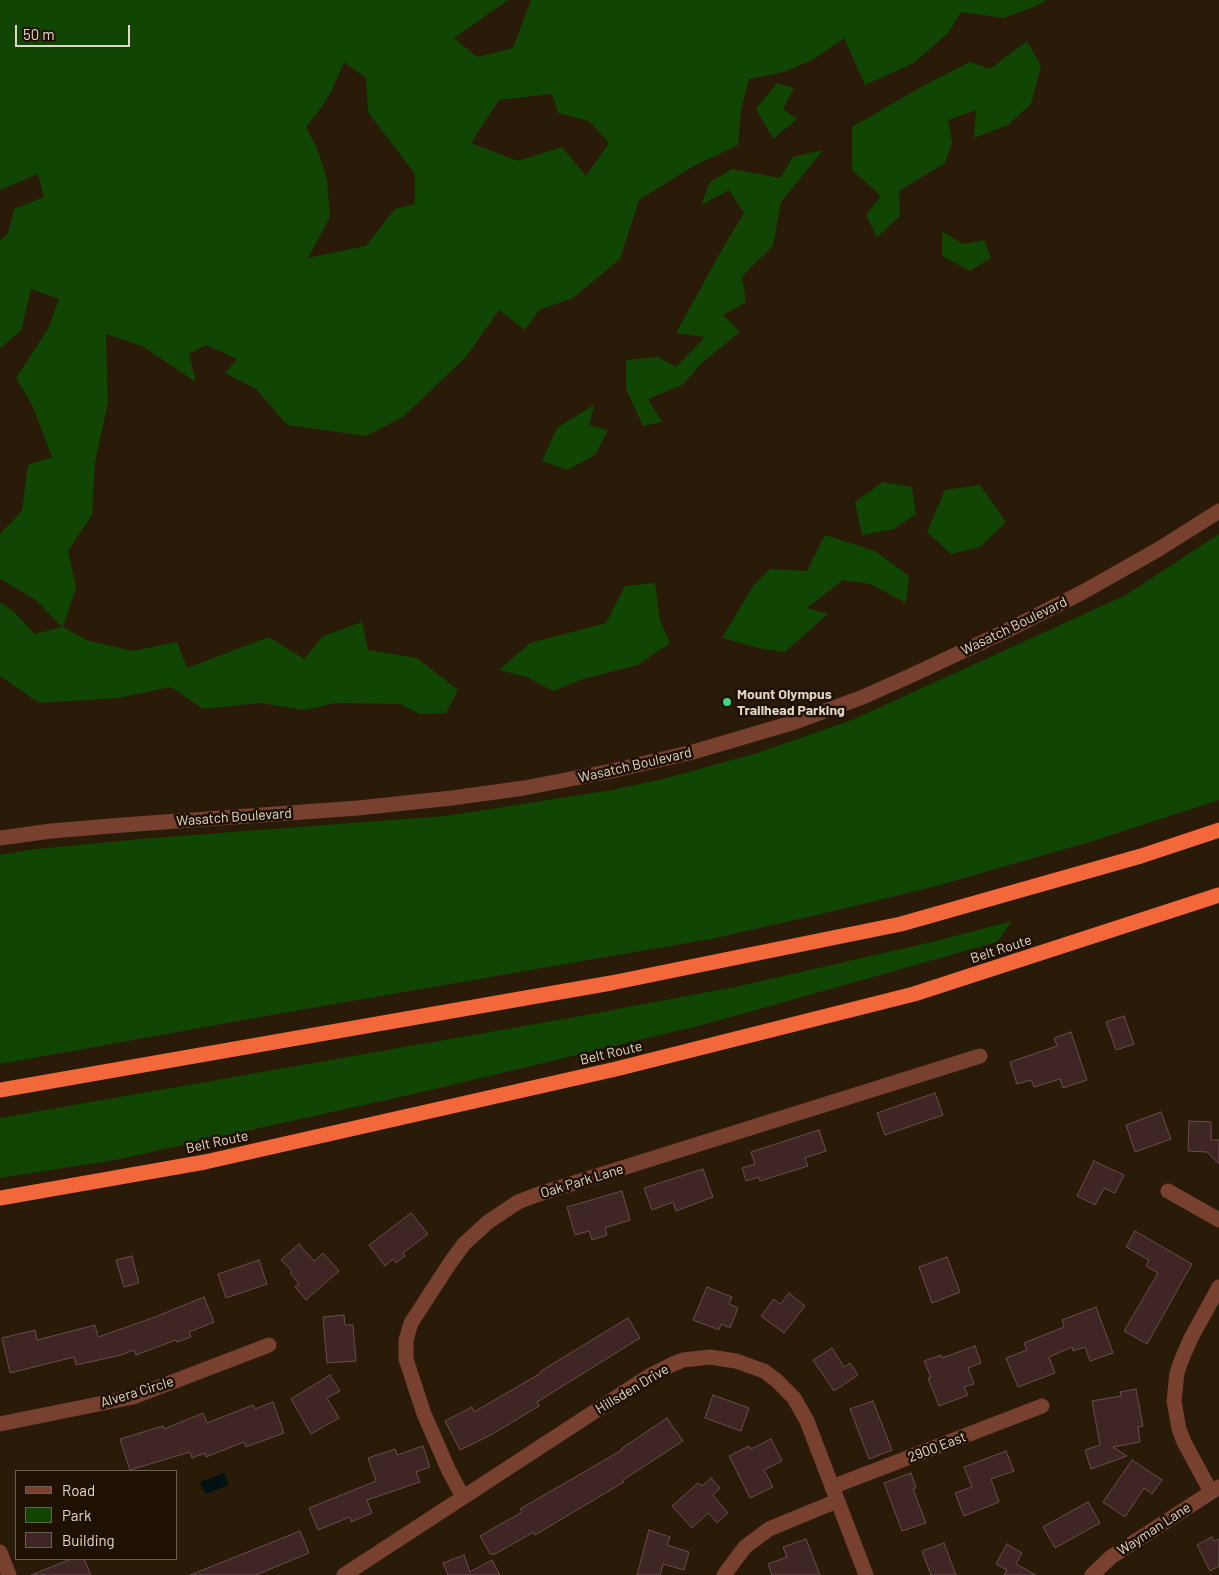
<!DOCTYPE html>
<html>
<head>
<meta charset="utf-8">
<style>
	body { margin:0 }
	#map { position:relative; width:1219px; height:1575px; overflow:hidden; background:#291b07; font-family:Barlow,sans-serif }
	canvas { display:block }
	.legend { position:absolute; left:15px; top:1470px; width:162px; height:90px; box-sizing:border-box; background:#1f1101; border:1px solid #6c6052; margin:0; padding:6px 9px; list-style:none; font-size:15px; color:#e0d6cb }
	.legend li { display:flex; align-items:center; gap:10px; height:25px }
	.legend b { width:25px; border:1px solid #6c6052 }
	.scale { position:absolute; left:15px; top:25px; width:115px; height:22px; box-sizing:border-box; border:2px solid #e0d6cb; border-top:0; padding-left:6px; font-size:15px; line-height:18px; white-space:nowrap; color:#e0d6cb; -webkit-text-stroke:4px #1f1101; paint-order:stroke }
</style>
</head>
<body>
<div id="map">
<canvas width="1219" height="1575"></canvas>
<ul class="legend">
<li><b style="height:6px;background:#77402f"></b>Road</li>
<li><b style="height:14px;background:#114504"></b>Park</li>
<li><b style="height:14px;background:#3f2625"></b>Building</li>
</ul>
<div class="scale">50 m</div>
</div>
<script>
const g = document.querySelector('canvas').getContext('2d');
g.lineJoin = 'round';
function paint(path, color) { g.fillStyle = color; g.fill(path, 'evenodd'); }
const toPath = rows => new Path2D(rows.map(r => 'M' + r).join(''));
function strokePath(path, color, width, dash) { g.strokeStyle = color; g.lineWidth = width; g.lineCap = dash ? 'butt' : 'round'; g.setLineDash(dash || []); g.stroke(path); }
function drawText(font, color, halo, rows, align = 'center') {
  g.font = font + ' Barlow,sans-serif'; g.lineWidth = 5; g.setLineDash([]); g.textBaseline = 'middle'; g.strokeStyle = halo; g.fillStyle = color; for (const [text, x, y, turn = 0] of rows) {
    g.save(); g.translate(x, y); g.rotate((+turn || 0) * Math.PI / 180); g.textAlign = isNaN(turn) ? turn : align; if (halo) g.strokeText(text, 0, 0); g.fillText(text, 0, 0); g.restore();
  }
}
paint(toPath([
	[0,0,508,0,454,38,477,57,513,48,531,0,1047,0,1036,6,1004,18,961,12,948,33,914,63,865,85,844,38,814,59,784,72,749,79,741,109,738,145,692,167,639,200,620,259,573,298,539,310,525,330,499,310,466,357,403,417,366,436,287,425,256,389,225,373,237,359,206,345,189,354,196,382,142,346,106,334,108,402,95,462,92,515,68,551,76,588,63,627,86,640,133,651,177,642,187,668,269,637,304,659,323,636,362,622,368,650,417,658,458,690,446,713,420,714,400,704,335,703,304,710,260,703,203,709,171,687,118,698,39,703,0,676,0,602,13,611,35,634,62,627,36,600,0,579,0,534,22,511,28,465,52,457,32,405,16,378,48,329,59,299,31,289,21,331,0,348,0,241,8,233,14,209,44,197,38,174,0,190],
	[344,62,366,78,368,112,415,174,415,204,395,209,366,246,308,258,330,217,327,179,317,148,306,127,321,108,332,90],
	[552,94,558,113,589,121,609,143,586,176,562,147,518,161,471,143,499,100],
	[1027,41,1041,66,1031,104,1008,125,974,138,976,110,948,120,952,143,945,163,899,191,900,216,877,237,866,215,881,196,852,170,852,127,923,86,970,62,990,69],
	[777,83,794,88,783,109,797,119,773,139,756,109],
	[823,150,781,202,773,246,742,276,746,302,723,315,740,332,704,361,682,385,648,399,662,422,643,426,626,389,626,360,658,357,676,367,705,337,676,333,720,253,744,213,729,190,701,205,710,182,732,169,780,178,793,157],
	[942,231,963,244,984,240,991,258,970,271,942,256],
	[595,404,589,425,608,430,595,455,567,470,542,461,557,428],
	[883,482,912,487,916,514,894,529,862,535,855,502],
	[980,485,1006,522,980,547,951,554,927,532,945,490],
	[1219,534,1219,800,1093,841,940,885,847,908,716,938,283,1013,0,1064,0,855,27,850,140,839,446,816,612,790,663,779,757,753,852,720,1126,595],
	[825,535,875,551,909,576,906,603,870,584,843,580,807,608,828,614,785,652,758,648,722,638,753,586,770,569,807,571],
	[655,583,660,620,670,643,638,665,583,679,553,691,527,677,499,670,530,643,606,623,625,586],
	[1012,921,997,942,706,1024,418,1093,115,1160,0,1178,0,1118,570,1018,740,986,936,941]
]), '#114504');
paint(toPath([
	[224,1473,229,1485,205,1494,200,1482]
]), '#021213');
const building = toPath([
	[1124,1016,1134,1044,1116,1050,1106,1022,1124,1016],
	[1071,1032,1087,1080,1063,1088,1060,1079,1034,1087,1031,1080,1017,1084,1010,1062,1057,1046,1054,1038,1071,1032],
	[935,1093,943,1115,885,1135,877,1113,935,1093],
	[1161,1112,1171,1139,1135,1152,1126,1125,1161,1112],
	[1189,1121,1211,1122,1211,1140,1219,1140,1219,1164,1207,1152,1188,1151,1189,1121],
	[819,1130,826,1151,805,1158,808,1166,760,1181,759,1177,746,1181,742,1168,755,1164,751,1152,819,1130],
	[1094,1161,1124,1175,1115,1193,1104,1188,1095,1205,1077,1196,1094,1161],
	[703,1169,713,1197,676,1211,673,1202,652,1210,644,1188,703,1169],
	[622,1191,630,1220,605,1228,607,1235,592,1240,589,1231,575,1235,567,1207,622,1191],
	[411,1213,428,1234,403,1253,405,1256,396,1263,393,1259,385,1266,369,1245,411,1213],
	[1135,1231,1192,1264,1147,1344,1124,1331,1158,1273,1146,1266,1149,1260,1126,1247,1135,1231],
	[299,1244,314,1261,323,1253,339,1271,306,1300,295,1287,299,1284,290,1273,292,1271,281,1260,299,1244],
	[132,1256,139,1283,124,1287,116,1260,132,1256],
	[947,1257,960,1292,932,1303,919,1267,947,1257],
	[259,1260,267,1284,226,1298,218,1274,259,1260],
	[707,1287,732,1297,729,1304,738,1308,730,1328,721,1324,719,1330,693,1320,707,1287],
	[789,1293,805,1306,784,1333,761,1316,774,1299,780,1304,789,1293],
	[204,1297,214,1322,189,1332,191,1337,177,1342,176,1340,136,1355,134,1350,121,1355,76,1365,74,1357,10,1373,2,1338,35,1330,37,1340,95,1325,98,1337,155,1317,204,1297],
	[1096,1307,1113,1353,1090,1361,1085,1347,1073,1351,1072,1347,1049,1357,1055,1373,1018,1387,1006,1358,1027,1350,1024,1343,1064,1327,1062,1320,1096,1307],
	[344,1315,345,1325,353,1325,356,1361,327,1363,323,1317,344,1315],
	[628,1318,640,1338,537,1402,539,1406,491,1435,460,1450,445,1421,472,1407,474,1412,541,1373,541,1371,628,1318],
	[975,1346,981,1363,968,1368,974,1384,964,1387,968,1395,939,1406,928,1378,931,1377,924,1361,941,1355,942,1358,975,1346],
	[832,1348,844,1367,850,1363,858,1375,834,1391,813,1360,832,1348],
	[330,1375,340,1391,327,1398,339,1418,311,1434,291,1399,330,1375],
	[1136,1389,1143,1426,1138,1427,1140,1442,1113,1447,1127,1456,1091,1469,1085,1450,1100,1445,1092,1401,1121,1396,1120,1392,1136,1389],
	[713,1395,749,1408,741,1431,705,1418,713,1395],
	[873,1401,892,1450,869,1459,850,1409,873,1401],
	[273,1402,284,1433,246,1447,244,1442,206,1457,205,1453,192,1458,190,1452,130,1470,120,1439,163,1426,164,1429,203,1413,207,1423,253,1405,255,1409,273,1402],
	[667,1418,683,1441,623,1480,624,1482,535,1535,534,1532,495,1554,490,1554,480,1536,522,1512,520,1509,622,1450,621,1449,667,1418],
	[771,1439,782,1461,764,1470,773,1487,750,1498,729,1456,749,1446,751,1449,771,1439],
	[423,1446,430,1467,416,1472,420,1482,367,1500,372,1513,351,1522,350,1517,318,1530,309,1508,376,1481,368,1458,395,1449,397,1455,423,1446],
	[1006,1451,1014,1471,991,1479,999,1502,964,1516,955,1493,972,1487,964,1467,1006,1451],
	[1132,1460,1162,1480,1152,1494,1144,1488,1125,1517,1103,1502,1132,1460],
	[911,1473,916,1488,913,1489,926,1523,902,1531,884,1483,911,1473],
	[711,1478,720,1488,713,1495,728,1513,717,1523,708,1513,692,1528,672,1506,698,1483,702,1486,711,1478],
	[1088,1502,1100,1523,1055,1548,1043,1527,1088,1502],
	[649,1530,670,1537,667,1545,689,1552,684,1570,663,1564,660,1575,637,1575,649,1530],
	[300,1531,309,1553,256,1575,190,1575,300,1531],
	[1212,1537,1214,1541,1219,1539,1219,1566,1210,1571,1197,1545,1212,1537],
	[806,1539,820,1575,772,1575,768,1564,787,1557,783,1547,806,1539],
	[944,1543,956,1575,931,1575,922,1551,944,1543],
	[1007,1544,1022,1553,1016,1564,1036,1575,1004,1575,1007,1570,996,1564,1007,1544],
	[464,1555,470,1572,492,1560,500,1575,448,1575,443,1563,464,1555],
	[71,1559,84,1559,91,1575,31,1575,71,1559]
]);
paint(building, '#3f2625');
strokePath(building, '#694d4b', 1);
strokePath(toPath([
	[0,838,51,831,123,825,358,808,452,798,524,788,607,772,693,752,795,722,863,697,910,676,1006,631,1083,592,1159,549,1219,511],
	[1168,1191,1219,1220],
	[0,1424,133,1397,269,1345],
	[832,1487,1042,1406],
	[1211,1492,1184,1442,1179,1429,1174,1401,1177,1373,1181,1361,1191,1338,1219,1287],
	[463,1497,449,1471,424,1414,406,1359,406,1340,411,1323,450,1263,464,1244,488,1222,518,1202,536,1195,980,1056],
	[0,1552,9,1575],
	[344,1575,649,1376,671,1365,683,1360,710,1357,736,1361,764,1371,776,1380,794,1398,807,1421,866,1575],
	[724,1575,745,1547,769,1529,837,1501],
	[1092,1575,1111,1557,1219,1487]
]), '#77402f', 15);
strokePath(toPath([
	[0,1090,611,983,901,924,1141,856,1219,830],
	[0,1198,205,1162,616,1069,914,994,1219,895]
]), '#f3683b', 15);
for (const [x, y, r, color] of [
	[727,702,5,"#40d77d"]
]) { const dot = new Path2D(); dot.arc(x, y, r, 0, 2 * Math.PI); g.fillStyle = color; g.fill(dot); strokePath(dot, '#1f1101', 2); }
drawText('14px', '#e0d6cb', '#1f1101', [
	["Wasatch Boulevard",1014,626,-26],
	["Wasatch Boulevard",635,765,-13],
	["Wasatch Boulevard",234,817,-4],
	["Belt Route",1001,949,-18],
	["Belt Route",611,1053,-13],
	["Belt Route",217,1142,-12],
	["Oak Park Lane",582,1181,-17],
	["Hillsden Drive",632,1389,-31],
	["Alvera Circle",137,1392,-17],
	["2900 East",937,1447,-21],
	["Wayman Lane",1154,1529,-33]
]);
drawText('bold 14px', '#e0d6cb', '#1f1101', [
	["Mount Olympus",737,694],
	["Trailhead Parking",737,710]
], 'left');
</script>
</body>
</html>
